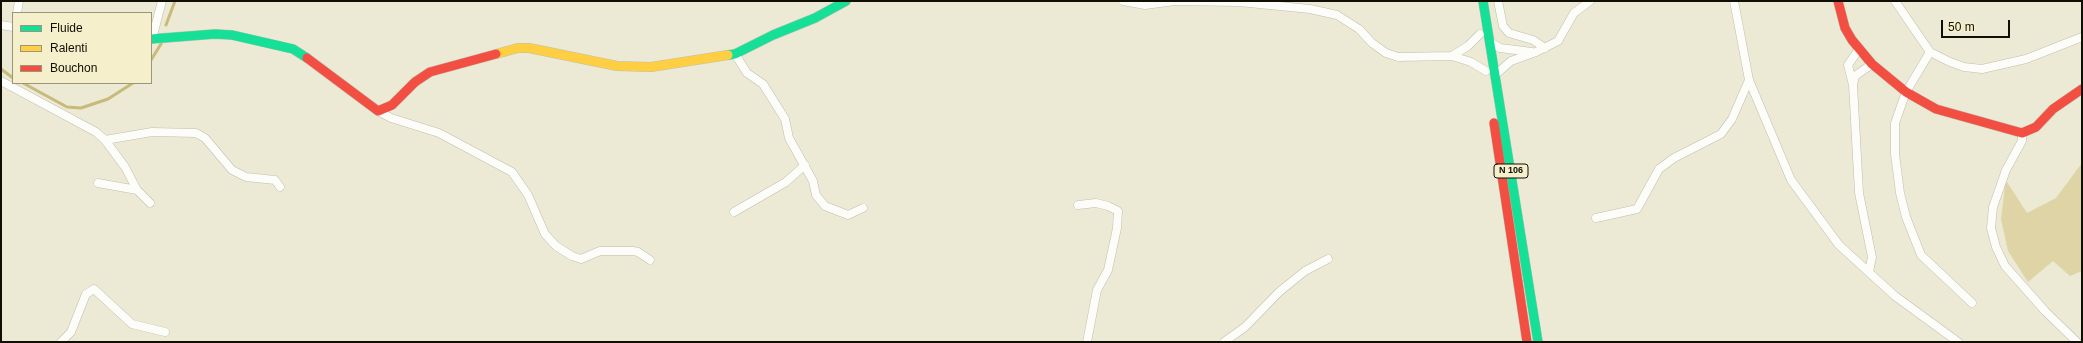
<!DOCTYPE html>
<html>
<head>
<meta charset="utf-8">
<style>
	body { margin:0 }
	#map { position:relative; width:2083px; height:343px; overflow:hidden; background:#ece9d5; font-family:Helvetica,sans-serif }
	canvas { display:block }
	.frame { position:absolute; inset:0; border:2px solid #110e04; pointer-events:none }
	.legend { position:absolute; left:12px; top:12px; width:140px; height:72px; box-sizing:border-box; background:#f6efcb; border:1px solid #9a957b; margin:0; padding:5px 7px; list-style:none; font-size:12px; color:#110e04 }
	.legend li { display:flex; align-items:center; gap:8px; height:20px }
	.legend b { width:20px; border:1px solid #9a957b }
	.scale { position:absolute; left:1941px; top:20px; width:69px; height:18px; box-sizing:border-box; border:2px solid #110e04; border-top:0; padding-left:5px; font-size:12px; line-height:14px; white-space:nowrap; color:#110e04; -webkit-text-stroke:3px #f6efcb; paint-order:stroke }
</style>
</head>
<body>
<div id="map">
<canvas width="2083" height="343"></canvas>
<div class="frame"></div>
<ul class="legend">
<li><b style="height:5px;background:#16e098"></b>Fluide</li>
<li><b style="height:5px;background:#ffcf43"></b>Ralenti</li>
<li><b style="height:5px;background:#f24e42"></b>Bouchon</li>
</ul>
<div class="scale">50 m</div>
</div>
<script>
const g = document.querySelector('canvas').getContext('2d');
g.lineJoin = 'round';
function paint(path, color) { g.fillStyle = color; g.fill(path, 'evenodd'); }
const toPath = rows => new Path2D(rows.map(r => 'M' + r).join(''));
function strokePath(path, color, width, dash) { g.strokeStyle = color; g.lineWidth = width; g.lineCap = dash ? 'butt' : 'round'; g.setLineDash(dash || []); g.stroke(path); }
function drawText(font, color, halo, rows, align = 'center') {
  g.font = font + ' Helvetica,sans-serif'; g.lineWidth = 4; g.setLineDash([]); g.textBaseline = 'middle'; g.strokeStyle = halo; g.fillStyle = color; for (const [text, x, y, turn = 0] of rows) {
    g.save(); g.translate(x, y); g.rotate((+turn || 0) * Math.PI / 180); g.textAlign = isNaN(turn) ? turn : align; if (halo) g.strokeText(text, 0, 0); g.fillText(text, 0, 0); g.restore();
  }
}
paint(toPath([
	[2082,163,2082,271,2070,276,2053,261,2028,282,2008,251,2001,219,2005,186,2007,182,2027,213,2056,198]
]), '#ded4a5');
strokePath(toPath([
	[166,25,175,1],
	[151,60,161,44],
	[1,69,13,78],
	[23,83,67,107,81,108,108,99,133,83]
]), '#c8bb7a', 3);
const street = toPath([
	[1123,1,1145,5,1175,1,1239,2,1310,9,1337,15,1359,29,1372,43,1386,53,1398,57,1452,56,1471,62,1486,71],
	[1498,1,1503,26,1509,33,1533,40,1545,48],
	[1734,1,1749,80,1791,180,1839,245,1895,296,1958,342],
	[1895,1,1930,52,1906,92,1895,123,1895,154,1900,193,1906,217,1921,255,1972,303],
	[17,13,19,1],
	[1,25,13,27],
	[152,39,162,1],
	[1490,42,1500,48,1532,52],
	[1859,49,1848,65,1853,85,1859,193,1872,257,1869,272],
	[1930,52,1950,62,1964,67,1982,69,2026,59,2082,37],
	[735,54,747,73,763,84,785,119,789,138,813,181,816,195,825,206,848,215,863,208],
	[1452,56,1468,46,1480,34],
	[1495,75,1511,61,1536,52,1558,41,1574,13,1590,1],
	[1,81,96,132,105,140,125,167,137,190,150,203],
	[1853,85,1855,76,1872,64],
	[378,111,391,118,439,133,512,172,528,195,545,234,556,246,572,256,581,259,600,251,633,251,638,252,650,260],
	[2022,133,2022,141,2006,170,1993,207,1991,228,1996,247,2005,266,2014,276,2045,311,2077,342],
	[105,140,152,132,196,133,205,138,232,170,246,177,275,180,280,187],
	[98,183,137,190],
	[1078,205,1096,203,1108,206,1118,211,1117,228,1108,270,1097,290,1087,342],
	[734,212,786,182,805,165],
	[1596,218,1637,209,1659,169,1674,158,1721,134,1732,119,1749,80],
	[61,342,71,332,86,294,94,289,132,324,165,332],
	[1224,342,1245,327,1279,292,1305,271,1328,259]
]);
const fast = toPath([
	[1483,1,1538,342],
	[151,39,215,34,232,35,293,49,307,58],
	[728,55,735,54,773,35,815,18,846,1]
]);
const slow = toPath([
	[496,54,518,48,529,48,617,66,651,67,728,55]
]);
const jam = toPath([
	[1838,1,1845,28,1852,40,1872,64,1906,92,1936,109,2022,133,2036,127,2053,109,2082,89],
	[307,58,378,111,392,105,415,82,430,72,496,54],
	[1494,123,1527,342]
]);
strokePath(street, '#c1beae', 9);
strokePath(fast, '#c1beae', 10);
strokePath(slow, '#c1beae', 10);
strokePath(jam, '#c1beae', 10);
strokePath(street, '#fcfcf9', 8);
strokePath(fast, '#16e098', 9);
strokePath(slow, '#ffcf43', 9);
strokePath(jam, '#f24e42', 9);
for (const [x, y, w] of [
	[1511,171,34]
]) { const box = new Path2D(); box.roundRect(x - w / 2, y - 7, w, 14, 3); g.fillStyle = '#f6efcb'; g.fill(box); strokePath(box, '#110e04', 1); }
drawText('bold 9px', '#110e04', null, [
	["N 106",1511,171]
]);
</script>
</body>
</html>
